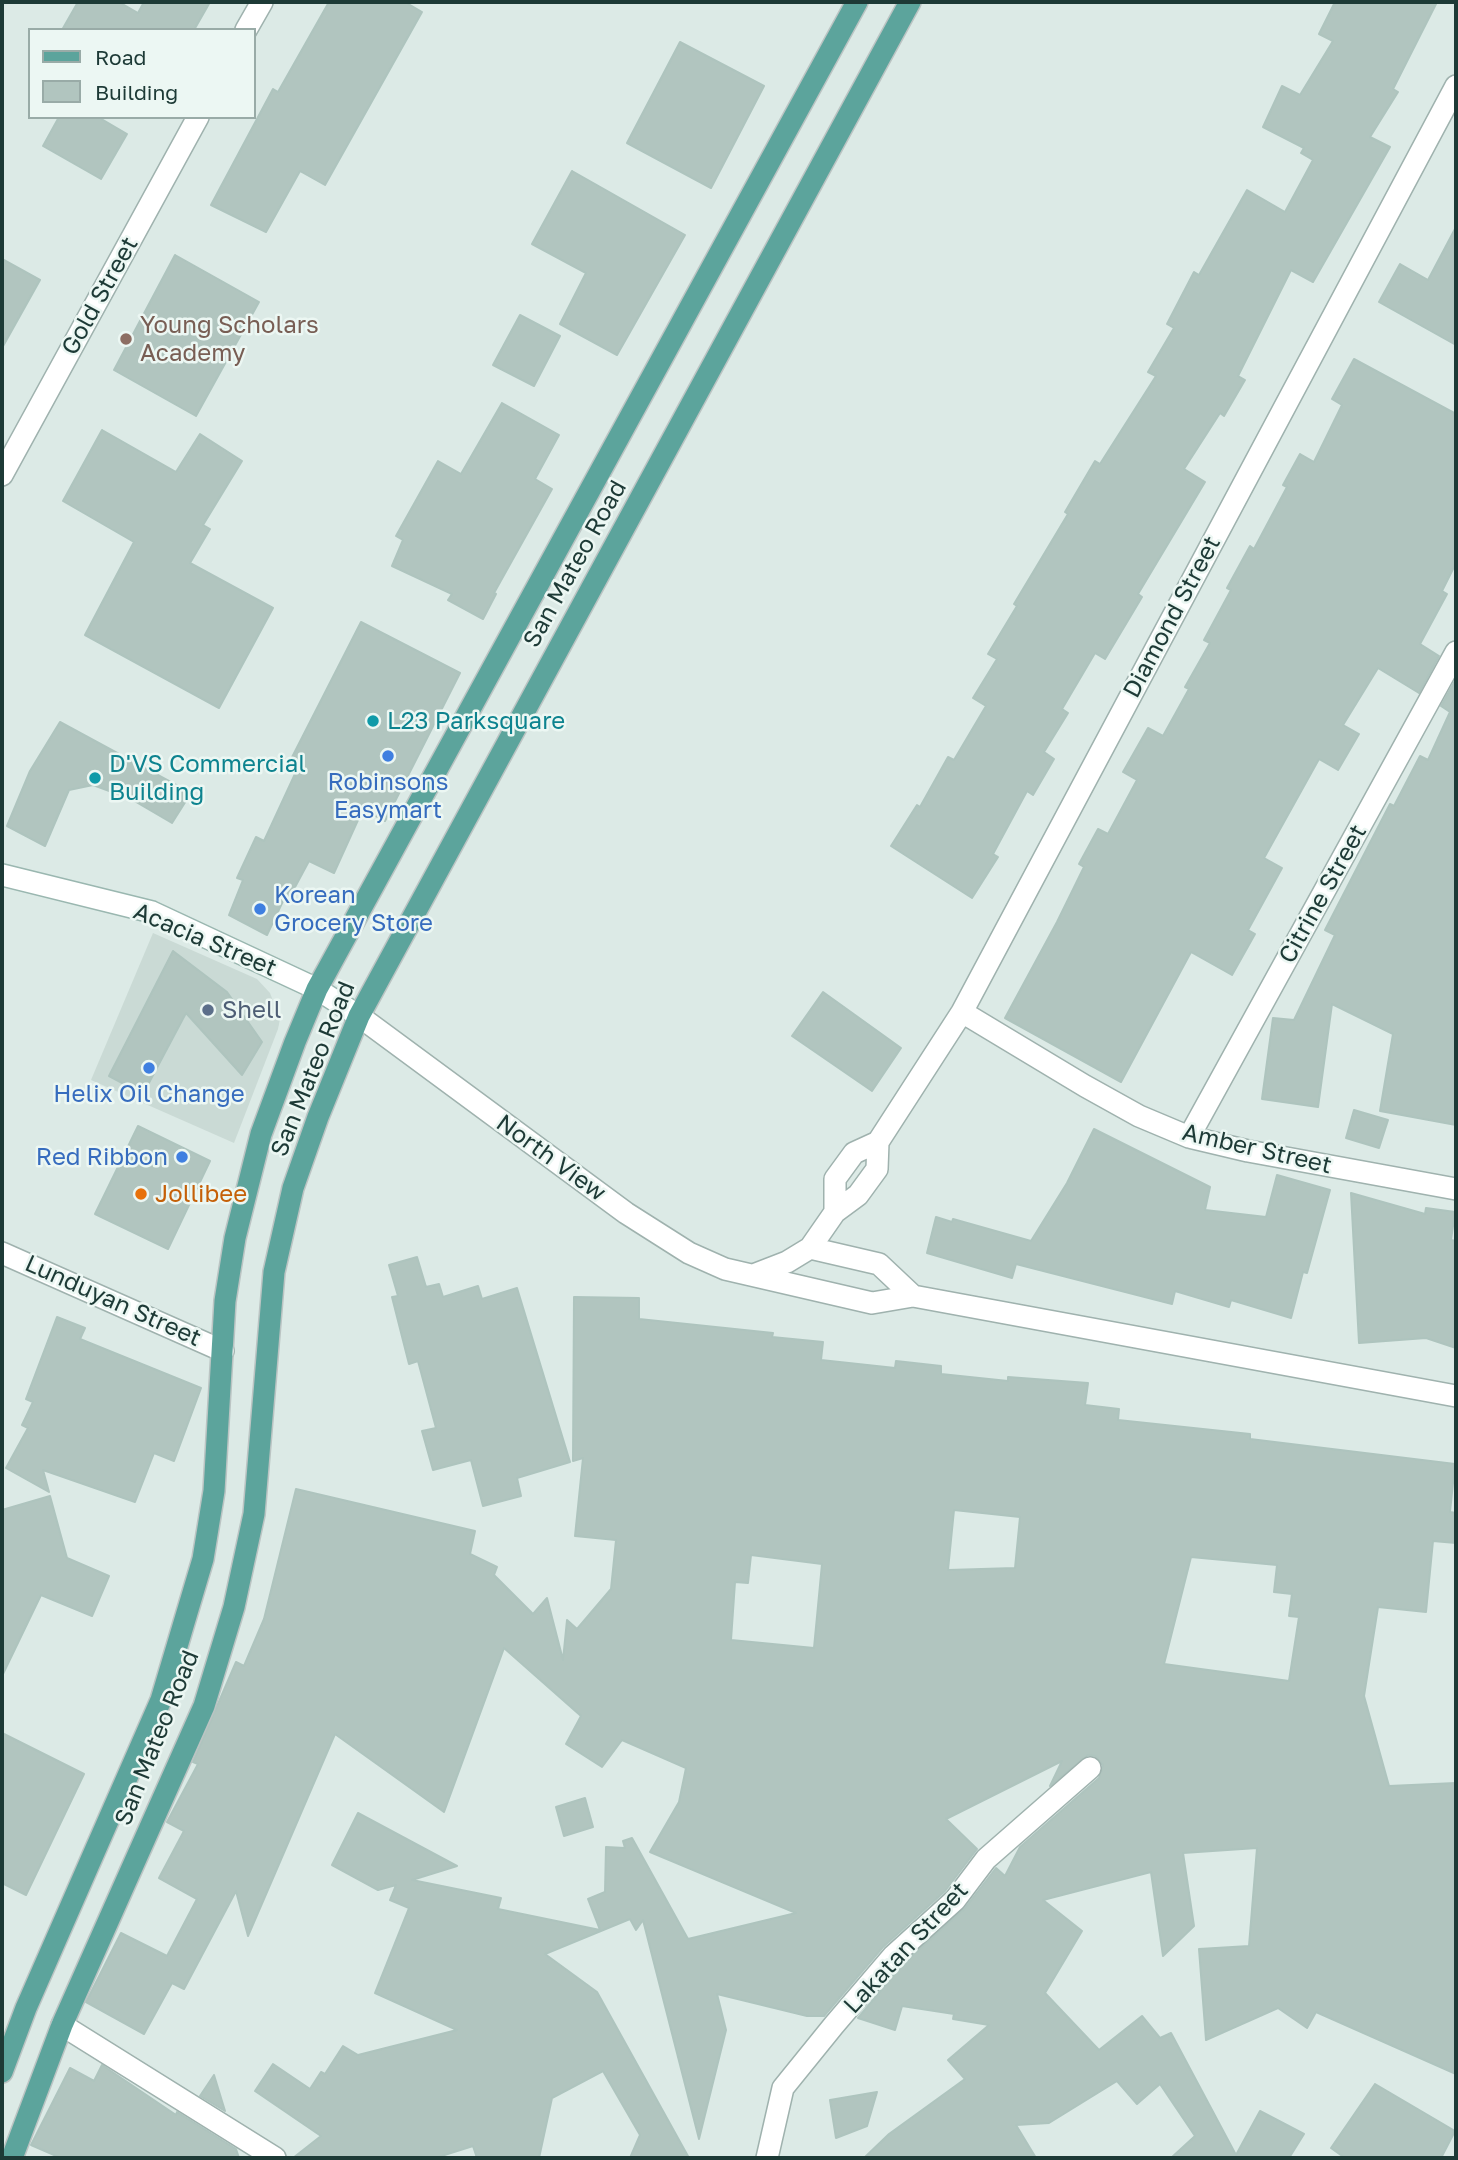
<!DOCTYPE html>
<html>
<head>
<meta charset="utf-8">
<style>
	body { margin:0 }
	#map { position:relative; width:1458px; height:2160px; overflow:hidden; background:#dceae6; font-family:"Golos Text",sans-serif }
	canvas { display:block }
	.frame { position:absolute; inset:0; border:4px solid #1d3a36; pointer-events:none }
	.legend { position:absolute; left:28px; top:28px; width:228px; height:91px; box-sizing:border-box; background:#ecf7f3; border:2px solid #99aba7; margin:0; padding:9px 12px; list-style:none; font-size:21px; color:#1d3a36 }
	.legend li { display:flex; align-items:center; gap:14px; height:35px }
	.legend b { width:35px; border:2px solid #99aba7 }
</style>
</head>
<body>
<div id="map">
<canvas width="1458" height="2160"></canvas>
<div class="frame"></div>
<ul class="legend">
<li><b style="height:9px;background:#5ca49c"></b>Road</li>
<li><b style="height:19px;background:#b1c5bf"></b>Building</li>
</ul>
</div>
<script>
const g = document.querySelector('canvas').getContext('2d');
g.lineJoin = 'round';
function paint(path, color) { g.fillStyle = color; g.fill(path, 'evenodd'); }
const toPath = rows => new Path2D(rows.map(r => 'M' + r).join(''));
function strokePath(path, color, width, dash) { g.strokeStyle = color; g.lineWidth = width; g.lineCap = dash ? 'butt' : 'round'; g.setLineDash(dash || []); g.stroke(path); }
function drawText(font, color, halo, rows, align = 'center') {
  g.font = font + ' "Golos Text",sans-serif'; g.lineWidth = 5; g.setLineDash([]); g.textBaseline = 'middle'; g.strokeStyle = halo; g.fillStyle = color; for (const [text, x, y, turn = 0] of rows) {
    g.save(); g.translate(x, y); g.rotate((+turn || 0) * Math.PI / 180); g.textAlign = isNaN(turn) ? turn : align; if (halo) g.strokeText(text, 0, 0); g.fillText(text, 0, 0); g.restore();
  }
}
paint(toPath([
	[153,933,257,979,270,993,280,1019,278,1029,234,1143,91,1080]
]), '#cadad5');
const building = toPath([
	[78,2,119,2,138,13,144,2,210,2,194,30,62,30,78,2],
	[329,2,405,2,422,12,325,185,300,171,266,232,211,205,273,89,278,92,329,2],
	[1335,2,1437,2,1393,89,1398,92,1370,137,1390,147,1313,282,1291,270,1238,376,1245,380,1224,416,1220,413,1184,469,1205,482,1138,594,1142,597,1105,659,1095,653,1062,709,1068,713,1044,752,1054,759,1033,795,1027,791,993,854,998,857,972,898,891,846,917,805,920,807,948,757,954,760,986,706,973,698,997,659,988,654,1017,606,1014,604,1068,514,1065,512,1095,461,1100,464,1156,376,1148,372,1174,328,1167,324,1194,272,1199,275,1247,190,1285,212,1313,160,1301,153,1304,148,1263,127,1282,86,1300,95,1333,41,1319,34,1335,2],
	[680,42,764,86,711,188,627,143,680,42],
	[59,117,98,117,127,134,101,179,43,146,59,117],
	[572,171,685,235,617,355,560,324,586,273,532,244,572,171],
	[1456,227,1456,345,1379,302,1400,264,1428,280,1456,227],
	[175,255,259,302,196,416,114,370,175,255],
	[2,259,40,280,2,348,2,259],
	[520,315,560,336,534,386,493,365,520,315],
	[1354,359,1456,414,1456,563,1442,591,1447,594,1420,644,1439,656,1419,693,1378,668,1343,725,1359,734,1338,770,1319,759,1264,858,1282,868,1248,930,1255,934,1232,975,1191,952,1121,1082,1005,1018,1057,922,1084,867,1079,864,1098,829,1108,834,1137,780,1123,772,1148,728,1163,736,1189,689,1185,687,1210,643,1204,640,1231,590,1227,588,1250,546,1254,549,1287,487,1283,485,1300,454,1314,462,1342,405,1332,399,1354,359],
	[502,403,559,435,535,479,552,489,494,593,496,594,483,619,448,600,452,594,392,566,403,540,396,536,438,461,461,474,502,403],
	[102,430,176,472,200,434,242,461,203,525,210,529,190,563,273,608,219,708,85,635,134,542,63,501,102,430],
	[361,622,460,673,385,821,363,809,334,873,309,861,287,902,283,901,267,935,229,915,243,880,237,878,256,837,264,841,295,774,286,769,361,622],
	[1456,679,1456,1125,1380,1111,1393,1034,1332,1004,1318,1107,1262,1099,1273,1018,1294,1020,1335,935,1325,930,1390,804,1394,806,1420,756,1428,760,1450,712,1441,706,1456,679],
	[60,722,191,793,172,823,131,799,93,785,69,790,45,846,7,826,30,771,60,722],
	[173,951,227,992,262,1042,242,1075,186,1013,143,1094,109,1076,173,951],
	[823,992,901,1048,872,1091,792,1036,823,992],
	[1354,1110,1388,1120,1379,1148,1346,1138,1354,1110],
	[138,1126,210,1161,168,1249,95,1214,138,1126],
	[1094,1129,1210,1187,1205,1210,1266,1217,1277,1175,1330,1190,1307,1273,1303,1272,1291,1318,1231,1300,1229,1307,1175,1291,1172,1304,1016,1264,1012,1278,927,1253,936,1217,952,1222,953,1219,1031,1241,1067,1183,1094,1129],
	[1351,1193,1425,1214,1426,1208,1455,1212,1451,1240,1456,1241,1456,1348,1426,1338,1359,1343,1351,1193],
	[417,1257,426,1287,439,1284,443,1297,478,1286,482,1299,517,1288,570,1462,517,1478,521,1496,483,1506,471,1460,433,1470,422,1431,436,1428,418,1361,409,1364,392,1297,398,1296,389,1265,417,1257],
	[574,1297,639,1298,639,1319,773,1333,772,1337,823,1342,821,1360,895,1368,896,1361,941,1366,941,1374,1008,1381,1008,1377,1088,1383,1085,1405,1119,1409,1118,1420,1250,1434,1250,1439,1455,1464,1450,1512,1456,1513,1456,1543,1433,1541,1426,1612,1378,1607,1364,1696,1389,1786,1456,1783,1456,2074,1316,2012,1307,2028,1278,2008,1206,2040,1199,1949,1249,1946,1257,1848,1183,1853,1194,1926,1163,1956,1151,1872,1043,1900,1082,1931,1045,1993,1099,2050,1142,2016,1160,2038,1171,2033,1236,2155,1260,2111,1304,2134,1289,2158,1171,2158,1195,2136,1160,2084,1137,2104,1117,2081,1049,2123,1016,2125,1036,2158,864,2158,889,2134,965,2079,948,2060,989,2025,953,2019,954,2014,902,2006,895,2030,858,2018,902,1965,965,1908,996,1868,1005,1876,1020,1847,1099,1778,1103,1765,1095,1756,1088,1755,1050,1786,1062,1761,946,1819,977,1849,945,1891,883,1947,824,2016,807,2016,717,1994,726,2030,699,2139,643,1920,636,1930,630,1919,545,1954,597,1992,689,2158,630,2158,640,2135,603,2071,552,2098,539,2158,477,2158,473,2146,435,2158,293,2158,321,2136,255,2091,273,2064,310,2089,321,2072,325,2074,343,2046,358,2055,457,2030,375,1993,409,1908,390,1900,396,1885,378,1890,332,1865,358,1813,457,1866,412,1880,501,1898,498,1909,600,1930,588,1899,605,1892,606,1847,625,1848,623,1841,632,1838,688,1939,796,1913,650,1852,679,1802,686,1768,622,1740,602,1767,566,1744,581,1716,504,1648,444,1812,335,1734,248,1936,236,1891,184,1989,172,1983,144,2034,86,2002,121,1933,167,1956,197,1899,159,1878,184,1831,167,1822,198,1764,193,1762,236,1662,244,1666,264,1619,296,1489,475,1531,470,1554,497,1567,494,1575,533,1614,547,1598,563,1660,567,1620,577,1629,611,1589,616,1540,575,1536,583,1458,573,1461,574,1297],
	[954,1510,1020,1517,1015,1568,948,1570,954,1510],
	[751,1555,822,1564,814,1648,731,1640,735,1582,748,1583,751,1555],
	[1191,1557,1277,1565,1274,1592,1292,1594,1289,1616,1299,1617,1289,1681,1164,1664,1191,1557],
	[57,1317,85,1328,80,1339,201,1388,174,1461,154,1453,135,1502,43,1470,49,1492,6,1468,28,1428,22,1425,33,1402,26,1399,57,1317],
	[50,1496,67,1558,109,1576,92,1616,41,1595,2,1676,2,1510,50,1496],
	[2,1733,84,1774,26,1895,2,1883,2,1733],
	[585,1798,593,1827,564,1836,556,1807,585,1798],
	[102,2065,176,2115,177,2112,236,2149,239,2158,61,2158,31,2145,70,2068,94,2081,102,2065],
	[214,2075,225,2111,200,2096,214,2075],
	[1375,2084,1455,2131,1441,2158,1345,2158,1331,2148,1375,2084],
	[877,2092,867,2126,836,2138,830,2100,877,2092]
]);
paint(building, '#b1c5bf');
strokePath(building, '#aec4be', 2);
const street = toPath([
	[246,30,262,2],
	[2,475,198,117],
	[962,1012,1085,1086,1139,1116,1189,1137,1248,1151,1456,1189],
	[359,1016,626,1213,689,1253,725,1269,872,1303,913,1296,1456,1396],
	[1189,1137,1456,652],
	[835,1212,835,1179,854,1153,878,1142],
	[810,1248,879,1264,913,1296],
	[2,1253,223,1351],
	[756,1274,787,1262,810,1248,835,1212,858,1195,877,1169,878,1142,962,1012,1456,86],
	[62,2025,275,2158],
	[767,2158,783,2088,834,2025,893,1956,955,1900,986,1859,1090,1768]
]);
const secondary = toPath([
	[2,875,152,912,317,989,359,1016]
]);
const primary = toPath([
	[2,2072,26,2008,161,1700,203,1559,214,1491,225,1301,235,1238,261,1134,295,1042,317,989,857,2],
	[12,2158,62,2025,204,1706,234,1607,254,1514,274,1272,293,1188,318,1117,359,1016,910,2]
]);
strokePath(street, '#9fb2ae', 24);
strokePath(secondary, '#9ab7b0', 24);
strokePath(primary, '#bbc4c3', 24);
strokePath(street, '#fff', 21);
strokePath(secondary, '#fff', 21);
strokePath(primary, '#5ca49c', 21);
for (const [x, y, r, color] of [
	[126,339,7,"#8d6e63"],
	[373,721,7,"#0f9aa8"],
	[388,756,7,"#3f7fe0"],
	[95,778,7,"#0f9aa8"],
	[260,909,7,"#3f7fe0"],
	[208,1010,7,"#5c6f8a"],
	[149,1068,7,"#3f7fe0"],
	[182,1157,7,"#3f7fe0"],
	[141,1194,7,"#e8710a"]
]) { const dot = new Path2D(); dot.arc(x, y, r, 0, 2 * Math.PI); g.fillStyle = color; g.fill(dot); strokePath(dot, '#ecf7f3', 2.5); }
drawText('24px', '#1d3a36', '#ecf7f3', [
	["Gold Street",100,296,-61],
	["San Mateo Road",575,564,-61],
	["Diamond Street",1172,617,-62],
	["Citrine Street",1323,894,-61],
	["Acacia Street",205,940,23],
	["San Mateo Road",313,1069,-68],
	["Amber Street",1257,1149,13],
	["North View",551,1158,36],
	["Lunduyan Street",113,1301,24],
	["San Mateo Road",157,1738,-68],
	["Lakatan Street",906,1948,-47]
]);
drawText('24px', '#785e54', '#ecf7f3', [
	["Young Scholars",140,325],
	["Academy",140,353]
], 'left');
drawText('24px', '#0d838f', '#ecf7f3', [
	["L23 Parksquare",387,721],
	["D'VS Commercial",109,764],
	["Building",109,792]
], 'left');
drawText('24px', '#366cbe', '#ecf7f3', [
	["Robinsons",388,782],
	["Easymart",388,810],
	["Korean",274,895,"left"],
	["Grocery Store",274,923,"left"],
	["Helix Oil Change",149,1094],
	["Red Ribbon",168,1157,"right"]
]);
drawText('24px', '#4e5e75', '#ecf7f3', [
	["Shell",222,1010]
], 'left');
drawText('24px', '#c56008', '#ecf7f3', [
	["Jollibee",155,1194]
], 'left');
</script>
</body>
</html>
